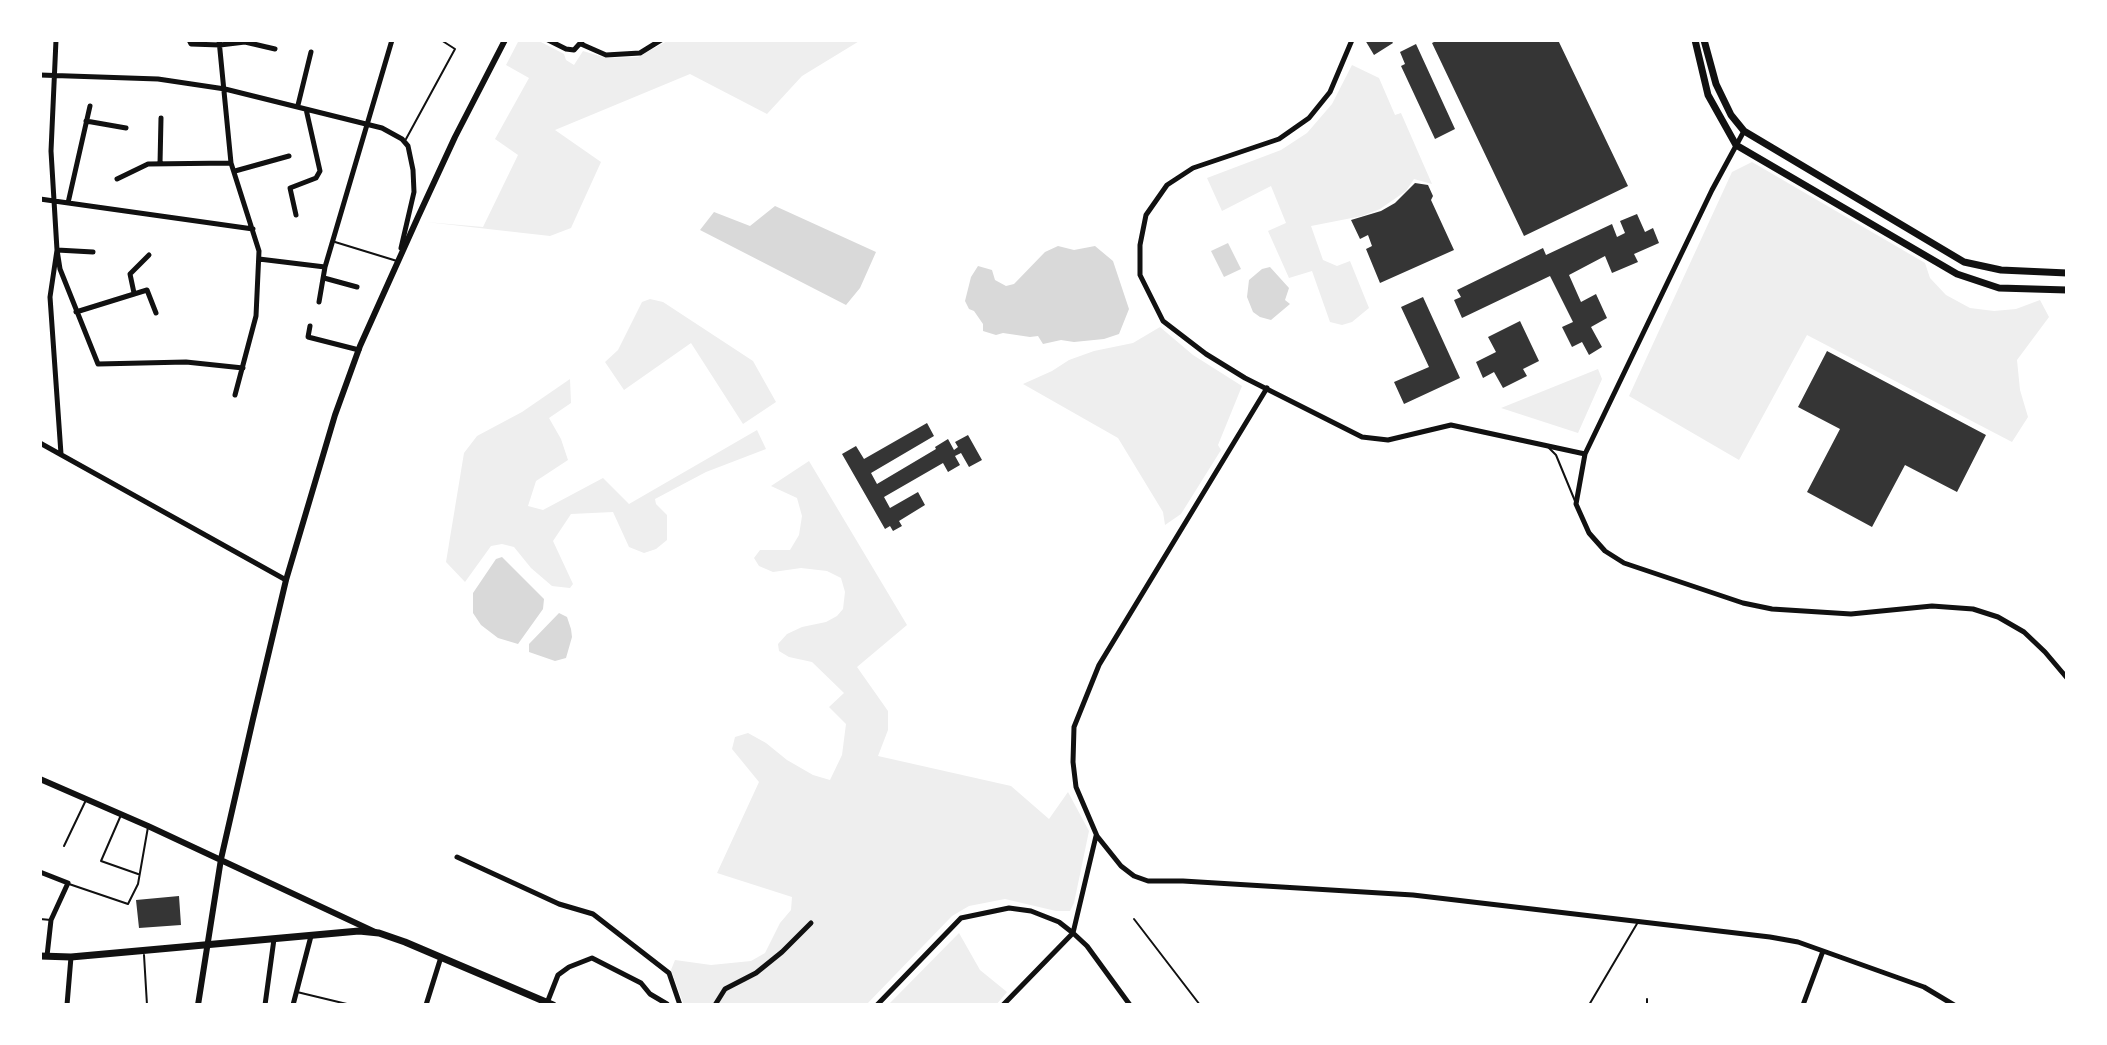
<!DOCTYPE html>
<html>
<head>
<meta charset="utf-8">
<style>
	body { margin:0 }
	#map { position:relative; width:2107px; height:1045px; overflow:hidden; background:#fff; font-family:Rubik,sans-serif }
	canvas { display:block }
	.frame { position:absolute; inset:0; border:42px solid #fff; pointer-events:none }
</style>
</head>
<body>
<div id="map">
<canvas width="2107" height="1045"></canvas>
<div class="frame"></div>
</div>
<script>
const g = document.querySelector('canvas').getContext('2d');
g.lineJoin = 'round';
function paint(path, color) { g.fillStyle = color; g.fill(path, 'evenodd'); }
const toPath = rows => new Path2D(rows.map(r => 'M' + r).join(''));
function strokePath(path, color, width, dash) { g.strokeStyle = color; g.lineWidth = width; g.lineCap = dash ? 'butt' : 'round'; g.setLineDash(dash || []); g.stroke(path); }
paint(toPath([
	[519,40,537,40,564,54,566,60,574,65,583,51,606,58,638,57,669,40,861,40,802,76,767,114,690,74,555,130,601,162,571,228,550,236,426,222,483,227,518,155,495,139,529,78,506,65],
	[1352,65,1379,78,1395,115,1401,113,1432,184,1414,179,1406,191,1380,209,1362,216,1311,226,1323,260,1337,266,1350,261,1369,308,1352,322,1342,325,1330,322,1312,271,1289,278,1268,231,1286,223,1271,186,1222,211,1207,178,1281,150,1307,133,1332,104],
	[1752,162,1925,263,1930,278,1946,295,1970,308,1994,311,2016,309,2040,300,2049,317,2017,360,2020,390,2028,417,2012,442,1807,335,1739,460,1629,396,1732,172],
	[650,299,663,302,753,361,776,402,743,424,691,343,624,390,605,362,618,350,642,302],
	[1160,327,1193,355,1242,386,1218,445,1221,450,1181,514,1165,525,1163,512,1118,438,1023,384,1052,371,1069,360,1094,351,1133,343],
	[1598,369,1602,379,1578,433,1501,408],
	[570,379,571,403,549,418,561,439,568,460,536,481,528,506,543,510,603,478,629,504,757,430,766,449,706,472,655,499,656,504,667,515,667,540,656,549,644,553,629,547,613,512,571,514,553,541,573,584,570,588,552,586,531,568,514,547,502,544,491,546,465,582,446,562,464,453,477,436,522,412],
	[809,461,907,625,857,667,888,711,888,730,878,756,1011,786,1049,819,1068,792,1089,831,1074,903,1070,911,1056,911,1005,899,969,906,952,916,866,1005,684,1005,671,970,675,960,711,965,751,961,765,953,780,923,791,910,792,897,717,873,759,782,732,749,735,737,748,733,766,743,787,760,813,775,830,780,842,755,846,724,829,707,844,693,812,662,789,657,779,651,778,644,787,634,802,627,826,622,837,616,843,609,845,592,841,578,827,571,801,568,773,572,759,566,754,558,760,550,790,550,799,535,802,516,797,498,771,486],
	[959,933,980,970,1007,992,996,1005,888,1005]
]), '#eee');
paint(toPath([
	[775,206,876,252,860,288,846,305,700,230,714,212,750,226],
	[1228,243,1241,269,1224,277,1211,251],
	[1058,246,1074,250,1095,246,1113,261,1129,309,1119,334,1104,339,1074,342,1061,340,1043,344,1038,336,1030,337,1003,333,996,335,983,331,983,324,974,311,969,309,965,301,971,277,978,266,992,270,995,280,1006,286,1014,284,1045,252],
	[1270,267,1289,288,1285,300,1290,304,1271,320,1260,317,1253,312,1247,297,1249,280,1262,269],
	[502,557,544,599,543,609,518,644,498,638,481,625,473,613,473,593,496,559],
	[559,613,567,617,571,629,572,637,566,658,555,661,529,652,529,644]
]), '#d9d9d9');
paint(toPath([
	[1365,40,1391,40,1393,43,1374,55],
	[1438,40,1558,40,1628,186,1524,236,1432,43],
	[1416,44,1455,129,1435,139,1401,66,1405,64,1400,52],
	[1415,183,1428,185,1433,196,1431,200,1454,250,1380,283,1366,249,1372,246,1368,235,1360,239,1351,220,1381,211,1395,203],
	[1637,214,1645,232,1653,228,1659,243,1634,254,1638,262,1612,273,1605,256,1569,275,1581,302,1596,294,1607,318,1591,327,1602,347,1589,355,1582,342,1572,347,1562,327,1573,322,1550,276,1462,318,1454,300,1461,297,1457,290,1543,248,1546,255,1612,224,1617,237,1625,233,1620,221],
	[1423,297,1460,378,1404,404,1394,382,1429,367,1401,307],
	[1520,321,1539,361,1523,369,1527,376,1503,388,1494,372,1483,378,1476,362,1496,352,1488,337],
	[1827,351,1986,435,1957,492,1905,465,1872,527,1807,492,1840,429,1798,407],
	[927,423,934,436,871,473,877,484,936,449,935,447,948,439,954,450,958,447,955,442,968,435,982,460,969,467,961,453,955,456,960,465,948,472,943,463,884,497,890,508,918,492,925,505,899,521,902,526,893,531,890,526,885,529,842,454,856,446,864,459],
	[179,896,181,925,139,928,136,900]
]), '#353535');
strokePath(toPath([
	[406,139,455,49,441,40],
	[335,242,397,261],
	[1548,447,1556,455,1575,501],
	[121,815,101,861,138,874],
	[64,846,86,800],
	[69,884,128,904,138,884,148,827],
	[40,919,51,920],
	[1134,919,1200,1005],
	[144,955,147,1005],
	[297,992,351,1005],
	[1647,999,1647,1005],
	[1589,1005,1638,922]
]), '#111', 2);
strokePath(toPath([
	[56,40,51,151,57,250,60,269,98,364,186,362,243,368],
	[189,40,191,44,220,45,245,42,275,49],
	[219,40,231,163,259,251,256,316,235,395],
	[548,40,566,49,574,50,583,40],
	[1352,40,1330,92,1309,118,1279,139,1193,168,1167,185,1146,215,1140,245,1140,275,1163,321,1206,354,1245,378,1362,437,1388,440,1451,425,1585,454],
	[581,44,606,55,640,53,661,40],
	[40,75,158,79,225,89,382,128,402,139,408,146,413,170,414,192,401,248],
	[298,105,311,52],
	[86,121,126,128],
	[1744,131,1712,190,1585,454,1576,504,1589,533,1605,551,1624,563,1743,603,1772,609,1851,614,1932,606,1973,609,1998,617,2024,632,2045,652,2067,678],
	[160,164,161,118],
	[235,171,289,156],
	[117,179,148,164,231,163],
	[40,199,253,229],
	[68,203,90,106],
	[296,215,290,188,316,178,320,171,306,109],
	[259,259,325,267,392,40],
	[324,278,357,287],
	[134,293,130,274,149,255],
	[319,302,325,267],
	[76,312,147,290,156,313],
	[310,326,308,337,359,350],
	[1267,388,1099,665,1074,727,1073,762,1076,787,1097,836,1121,866,1134,876,1148,881,1183,881,1413,895,1770,937,1798,942,1924,987,1954,1005],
	[40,443,286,580],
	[61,454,50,297,57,250,93,252],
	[457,857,559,904,593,914,669,973,680,1005],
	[40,872,68,883,51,920,47,956],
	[1073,933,1096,836],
	[547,1003,558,975,569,967,592,958,641,983,650,994,667,1004],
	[67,1005,71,957],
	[265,1005,274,939],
	[293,1005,311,936],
	[426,1005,441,957],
	[715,1005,725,989,756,973,782,952,811,923],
	[877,1005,961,918,1009,908,1031,911,1059,922,1073,933,1087,946,1130,1005],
	[1003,1005,1073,933],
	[1803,1005,1823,951]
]), '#111', 5);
strokePath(toPath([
	[40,779,148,826,375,932],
	[198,1005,221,859,253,719,286,580,335,415,360,346,418,217,455,137,505,40]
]), '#111', 6);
strokePath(toPath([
	[1695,40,1708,95,1736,145,1957,274,1999,288,2067,290],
	[1704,40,1716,84,1731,115,1744,131,1964,262,2001,270,2067,273],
	[40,956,71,957,359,931,379,933,405,942,553,1005]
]), '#111', 7);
</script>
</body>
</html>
